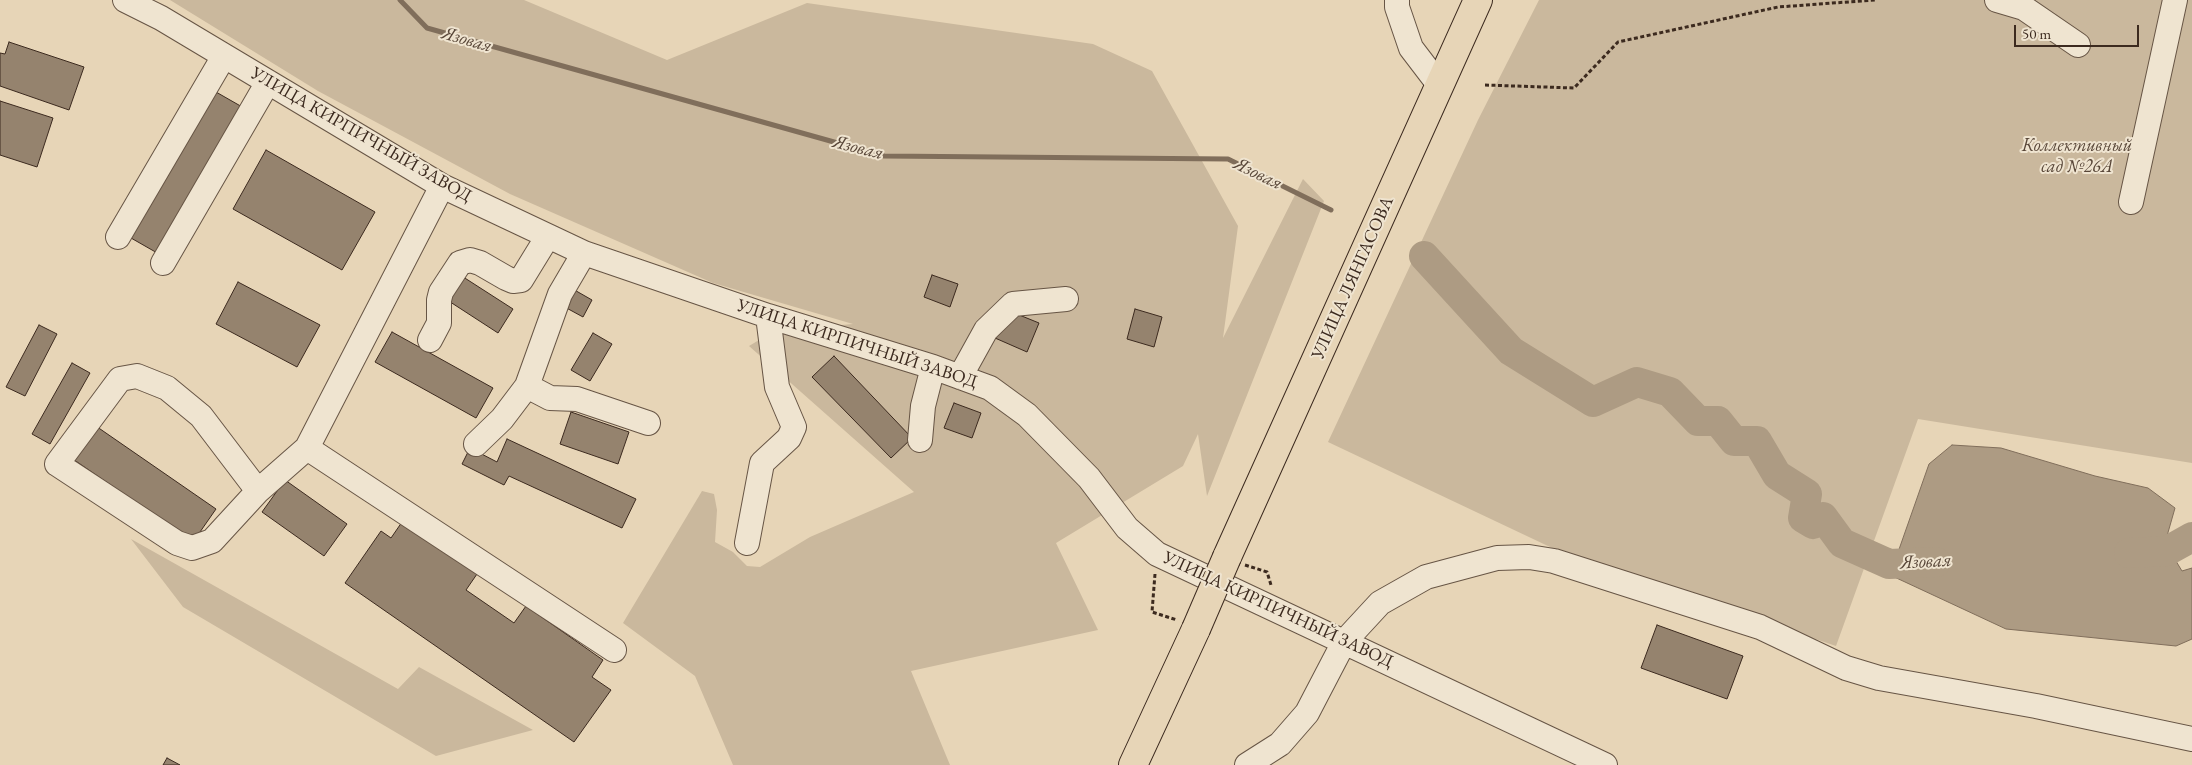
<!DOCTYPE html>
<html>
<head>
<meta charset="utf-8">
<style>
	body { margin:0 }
	#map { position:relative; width:2192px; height:765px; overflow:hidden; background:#e7d5b7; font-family:"EB Garamond",serif }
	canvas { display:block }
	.scale { position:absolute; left:2014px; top:25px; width:125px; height:22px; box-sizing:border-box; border:2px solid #3c2a1f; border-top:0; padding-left:6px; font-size:15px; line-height:18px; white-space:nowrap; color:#3c2a1f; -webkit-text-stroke:4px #efe4d0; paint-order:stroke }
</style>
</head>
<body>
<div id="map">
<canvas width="2192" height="765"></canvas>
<div class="scale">50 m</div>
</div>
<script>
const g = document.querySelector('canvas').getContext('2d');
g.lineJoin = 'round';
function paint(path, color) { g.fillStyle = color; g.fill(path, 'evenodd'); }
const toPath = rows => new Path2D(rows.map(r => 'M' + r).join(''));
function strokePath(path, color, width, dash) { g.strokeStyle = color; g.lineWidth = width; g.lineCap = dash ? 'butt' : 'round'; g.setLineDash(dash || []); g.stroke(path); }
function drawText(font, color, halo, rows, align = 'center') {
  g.font = font + ' "EB Garamond",serif'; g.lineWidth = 4; g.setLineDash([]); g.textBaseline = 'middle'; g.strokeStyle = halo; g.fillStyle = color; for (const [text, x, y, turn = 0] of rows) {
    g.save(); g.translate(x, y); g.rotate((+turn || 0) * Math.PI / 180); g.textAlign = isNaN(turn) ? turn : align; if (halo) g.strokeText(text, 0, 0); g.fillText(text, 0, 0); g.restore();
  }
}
paint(toPath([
	[170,0,524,0,667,60,807,3,1093,44,1152,71,1238,226,1223,338,1303,179,1324,201,1207,496,1198,434,1183,466,1056,543,1098,630,911,671,950,765,733,765,695,676,623,623,702,491,714,494,717,510,715,542,733,552,747,566,760,567,810,537,914,492,749,346,774,331,853,324,713,283,510,194,318,91],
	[1539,0,2192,0,2192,463,1918,419,1836,646,1567,555,1328,442,1478,120],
	[131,539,398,689,419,667,533,730,436,756,183,607]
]), '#cab89d');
const water = toPath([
	[1952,445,2001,448,2095,476,2148,488,2175,508,2165,543,2182,571,2192,568,2192,639,2176,646,2006,629,1890,575,1929,464,1952,445]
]);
paint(water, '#ad9b83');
strokePath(water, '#806e5b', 1);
strokePath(toPath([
	[400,0,427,28,884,156,1228,159,1331,210]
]), '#806e5b', 5);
strokePath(toPath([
	[1424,256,1511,351,1593,402,1637,382,1670,392,1698,421,1718,421,1734,441,1757,441,1777,475,1807,494,1803,518,1813,524,1823,517,1842,543,1889,564,1936,562],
	[2129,553,2167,551,2192,537]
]), '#ad9b83', 30);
const building = toPath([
	[9,42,84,67,69,110,0,86,0,53,5,54,9,42],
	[216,92,244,108,159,254,131,238,216,92],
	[0,101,53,118,37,167,0,155,0,101],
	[266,150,375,212,342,270,233,209,266,150],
	[457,273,513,309,498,333,441,296,457,273],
	[932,275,958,284,950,307,924,297,932,275],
	[238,282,320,325,297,367,216,324,238,282],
	[571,288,592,300,583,317,561,305,571,288],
	[1135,309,1162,317,1154,347,1127,339,1135,309],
	[1007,310,1039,323,1027,352,995,338,1007,310],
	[39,325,57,334,25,396,6,387,39,325],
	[392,332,493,388,476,418,375,362,392,332],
	[593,333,612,344,590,381,571,370,593,333],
	[834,356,912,438,891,458,812,377,834,356],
	[72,363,90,373,50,444,32,434,72,363],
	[954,403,981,413,972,438,944,428,954,403],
	[571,412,629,432,618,464,560,444,571,412],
	[90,422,216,509,193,542,67,455,90,422],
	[507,439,636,499,622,528,509,476,504,485,462,464,470,448,497,462,507,439],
	[285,480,347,524,324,556,262,512,285,480],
	[402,522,477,574,466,590,514,623,526,606,603,660,592,677,611,690,574,742,345,583,381,531,391,538,402,522],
	[1657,625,1743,656,1727,699,1641,668,1657,625],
	[167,758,180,765,163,765,167,758]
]);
paint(building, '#95836e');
strokePath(building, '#3c2a1f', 1);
const minor = toPath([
	[125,0,161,18,442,186,584,253,768,316,933,367,990,388,1027,415,1089,478,1127,528,1157,554,1605,765],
	[1397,0,1397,7,1411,48,1440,86],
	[1997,0,2024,8,2078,45],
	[2131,202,2175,0],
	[118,237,224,56],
	[584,253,560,294,527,386,550,398,577,399,648,423],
	[163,263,268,82],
	[430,340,439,323,439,300,441,292,460,263,470,260,480,263,506,278,513,281,521,280,548,236],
	[960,377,986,330,1013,304,1066,299],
	[920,440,923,406,933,367],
	[476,444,502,419,527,386],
	[307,448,614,650],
	[258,491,201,416,167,388,137,376,120,379,57,464,177,543,192,548,212,541,258,491,307,448,442,186],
	[747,543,762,463,789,438,794,427,777,387,768,316],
	[1247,765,1280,744,1307,713,1344,642,1380,603,1426,577,1497,558,1529,557,1554,561,1760,627,1846,668,1879,678,2036,706,2192,739]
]);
const major = toPath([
	[1227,557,1478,0],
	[1133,765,1196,629]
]);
strokePath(minor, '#675545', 26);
strokePath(major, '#3c2a1f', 30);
strokePath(toPath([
	[1485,85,1574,88,1618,42,1778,7,1875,0],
	[1245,565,1267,572,1271,585],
	[1155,574,1152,612,1177,620]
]), '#3c2a1f', 3, [4, 2.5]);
strokePath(minor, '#efe4d0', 24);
strokePath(major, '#e7d5b7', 28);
const majorBridge = toPath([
	[1196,629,1227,557]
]);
strokePath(majorBridge, '#3c2a1f', 30, []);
strokePath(majorBridge, '#e7d5b7', 28);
drawText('18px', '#3c2a1f', '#efe4d0', [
	["УЛИЦА КИРПИЧНЫЙ ЗАВОД",361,135,30],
	["УЛИЦА ЛЯНГАСОВА",1353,278,-66],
	["УЛИЦА КИРПИЧНЫЙ ЗАВОД",857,344,18],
	["УЛИЦА КИРПИЧНЫЙ ЗАВОД",1278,610,25]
]);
drawText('italic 18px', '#584638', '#efe4d0', [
	["Коллективный",2077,146],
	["сад №26А",2077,167]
]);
drawText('italic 19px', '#584638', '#efe4d0', [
	["Язовая",467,40,16],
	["Язовая",858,148,14],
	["Язовая",1258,174,26],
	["Язовая",1926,562,-3]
]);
</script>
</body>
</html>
